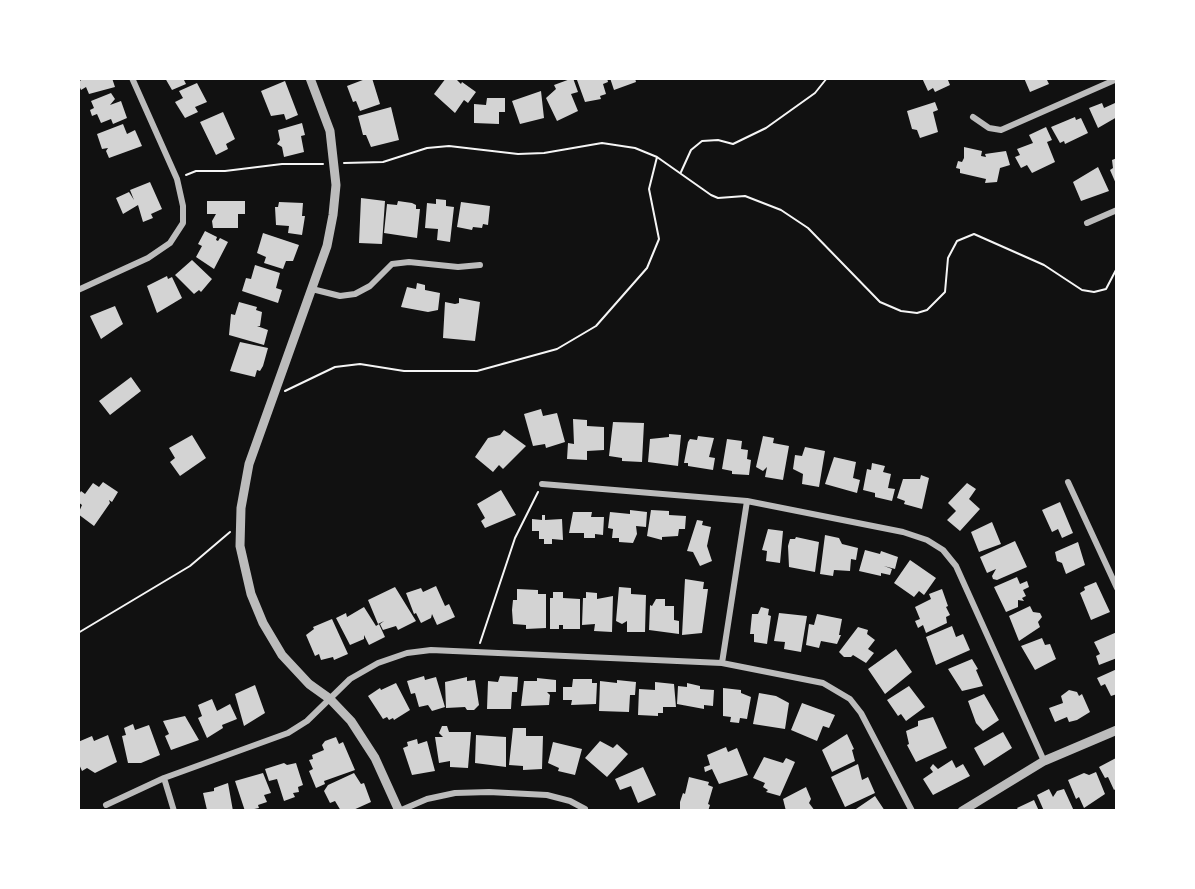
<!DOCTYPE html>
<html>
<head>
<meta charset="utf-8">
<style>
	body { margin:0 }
	#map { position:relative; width:1195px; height:889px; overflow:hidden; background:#111; font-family:"Alegreya Sans",sans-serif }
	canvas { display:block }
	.frame { position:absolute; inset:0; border:80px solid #fff; pointer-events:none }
</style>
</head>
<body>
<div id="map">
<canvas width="1195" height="889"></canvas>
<div class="frame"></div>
</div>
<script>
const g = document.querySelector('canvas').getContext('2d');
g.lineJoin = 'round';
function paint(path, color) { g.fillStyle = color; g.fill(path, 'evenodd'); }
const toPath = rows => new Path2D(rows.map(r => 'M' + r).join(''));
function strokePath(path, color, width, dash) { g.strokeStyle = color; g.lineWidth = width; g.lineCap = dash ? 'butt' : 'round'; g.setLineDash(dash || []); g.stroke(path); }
paint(toPath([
	[83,78,112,78,115,87,89,94,86,87,81,90,78,83],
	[165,78,183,78,186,84,172,90],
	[368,78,372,78,380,104,360,111,356,101,353,102,347,86],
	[446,78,455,78,461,84,462,82,476,92,468,103,464,100,455,113,434,94],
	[573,78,578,92,571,94,578,111,557,121,546,98,556,89,554,85],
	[581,78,607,78,608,82,603,84,606,94,600,96,601,99,585,102,577,80],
	[610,78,635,78,636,82,614,90],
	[922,78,952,78,948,80,950,85,935,92,933,88,928,91],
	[1024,78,1052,78,1047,80,1049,84,1030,92],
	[285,81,298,115,286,120,284,114,271,116,261,91],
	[197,83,207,102,195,107,198,112,185,118,175,102,183,98,179,91],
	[541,91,544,118,520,124,512,101],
	[111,93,115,99,110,105,121,101,127,118,113,124,111,119,101,123,97,114,92,116,90,110,94,108,91,101],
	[487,98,505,98,505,112,499,112,499,124,474,123,474,104,486,105],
	[935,102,938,110,933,112,938,132,920,138,917,130,912,129,907,111],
	[1102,103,1104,108,1115,103,1117,117,1098,128,1089,108],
	[391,107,399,140,371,147,366,135,363,135,358,116],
	[223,112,235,139,226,144,228,149,216,155,200,122],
	[1075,117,1076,120,1081,118,1088,133,1065,144,1064,141,1060,143,1051,127],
	[302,123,305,135,301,136,304,152,284,157,282,147,277,144,280,140,278,130],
	[123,124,127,134,135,130,142,146,109,158,106,151,108,148,102,149,97,134],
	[1046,127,1052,140,1047,142,1055,162,1032,173,1027,165,1021,168,1015,157,1020,155,1017,149,1033,143,1029,135],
	[964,147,982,151,981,156,986,157,985,154,1006,151,1010,165,1000,168,997,182,985,183,986,179,960,173,960,169,956,168,958,161,962,162,964,158],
	[1117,158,1117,186,1110,170,1113,168,1112,160],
	[1098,167,1109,191,1081,201,1073,182],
	[150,182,162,209,151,214,153,218,143,222,138,205,123,214,116,198,129,192,134,200,130,190],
	[361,198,385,201,382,244,359,243],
	[436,199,446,200,446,206,454,207,450,242,437,240,438,229,425,228,427,203,436,204],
	[207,201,245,201,245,214,238,214,238,228,213,228,212,221,216,214,207,214],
	[398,201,412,203,416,205,416,209,420,209,417,238,384,233,387,204,397,205],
	[279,202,303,203,302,216,305,216,302,235,288,233,289,226,276,225,275,207,278,207],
	[461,202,490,206,488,225,483,224,482,228,473,227,472,230,457,227],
	[205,231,217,237,216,240,218,241,220,238,228,242,214,269,196,257,202,246,198,244],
	[263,233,299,245,293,261,286,261,283,269,264,263,266,257,257,253],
	[192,260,212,279,201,292,199,290,194,294,175,275],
	[255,265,280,273,276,288,282,290,278,303,242,291,246,278,251,279],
	[167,276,168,279,172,277,182,298,157,313,147,286],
	[417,283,425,285,425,290,440,293,438,310,428,312,401,307,407,287,416,289],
	[459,298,480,302,475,341,443,338,445,302,455,304,459,303],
	[239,302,257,307,256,310,262,312,260,326,257,326,268,330,264,345,229,335,231,314,235,315],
	[115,306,123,324,101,339,90,316],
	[240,342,268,348,263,366,260,371,257,370,255,377,230,371],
	[131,377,141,391,110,415,99,401],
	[541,409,543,416,557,413,565,442,546,448,545,444,533,446,524,414],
	[573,419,587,420,587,426,604,427,604,450,587,451,587,460,567,459,568,443,574,444],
	[613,422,644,423,642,462,622,461,622,458,609,456],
	[504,430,526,446,503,469,499,465,493,472,475,457,488,438,500,435],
	[669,434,681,435,678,466,648,462,650,439,669,437],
	[192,435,206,458,180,476,170,462,175,458,169,448],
	[698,436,714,438,709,457,715,458,713,470,688,466,688,463,684,463,688,442,690,439,697,440],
	[763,436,774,438,773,443,789,446,783,480,765,477,767,467,763,471,756,467],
	[727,439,742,441,741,449,748,450,747,459,751,460,749,475,732,474,732,471,722,469],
	[805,447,825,451,819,487,802,484,803,474,793,469,795,455,802,456],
	[834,457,856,462,853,478,860,480,857,493,825,484],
	[872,463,885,466,883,472,891,474,888,488,895,489,892,501,875,497,875,493,863,490,867,469,871,470],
	[921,475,929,478,922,509,904,504,905,501,897,498,903,479,920,479],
	[103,482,118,492,112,502,109,500,110,503,94,526,78,514,82,505,78,502,78,496,81,491,85,494,93,483,99,487],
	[967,483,976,489,969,499,980,509,960,531,947,520,956,511,948,503],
	[501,490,516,515,485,528,481,521,485,518,477,504],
	[1060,502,1073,533,1062,538,1058,529,1052,532,1042,510],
	[630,510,647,512,646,527,636,526,637,534,633,543,619,542,619,538,612,538,613,529,608,528,610,512,630,514],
	[651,510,669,511,669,515,686,516,685,529,679,529,678,536,662,537,662,540,647,536],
	[573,512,592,512,591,517,604,517,603,535,595,534,595,538,584,538,584,533,569,533],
	[542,515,545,515,545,520,562,519,563,540,552,539,552,544,544,544,544,539,539,539,539,531,532,531,532,519,542,520],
	[697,520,703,521,702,525,711,527,707,546,712,561,700,566,693,552,687,551],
	[992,522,1001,544,979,552,971,532],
	[768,529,783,531,780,563,766,561,767,551,762,550],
	[825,535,839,538,842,544,858,548,856,560,851,559,850,571,834,570,833,576,820,574],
	[796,537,819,542,815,572,789,567,788,546,790,539,795,539],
	[1015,541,1027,567,997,580,993,579,992,576,996,569,987,573,980,557],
	[1078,542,1085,565,1066,574,1062,563,1057,561,1055,552],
	[865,550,880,554,881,551,898,557,895,569,884,566,892,569,890,575,881,573,881,576,859,571],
	[910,560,936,578,924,595,919,591,914,597,894,583],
	[1017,577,1020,584,1027,581,1029,587,1023,590,1026,596,1022,598,1024,601,1018,600,1018,607,1006,612,994,587],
	[685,579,704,582,703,589,708,589,702,633,682,635],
	[1096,582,1110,612,1091,620,1080,593,1085,590,1084,587],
	[436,586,445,606,449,604,455,617,437,625,432,614,431,618,421,623,416,613,414,614,406,593,421,588,423,592],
	[395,587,416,621,398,630,396,626,383,630,380,624,384,621,378,624,368,600],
	[619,587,631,588,631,594,646,595,645,632,627,632,627,621,622,624,616,621],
	[517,589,538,590,538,594,546,594,546,628,526,629,526,625,513,624,512,610,513,600,517,600],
	[942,589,948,606,946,607,950,615,946,617,947,623,926,633,923,625,918,628,915,621,920,619,915,607,931,599,929,594],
	[553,592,563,592,563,598,580,599,580,629,563,629,563,625,559,625,559,629,550,629,550,598,553,598],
	[586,592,597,593,597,599,613,596,612,632,594,631,595,624,582,625,583,598,586,598],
	[656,599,665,599,665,606,674,606,674,620,679,621,679,634,649,630,650,605,652,606],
	[1030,606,1033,612,1040,613,1042,617,1038,622,1040,627,1019,641,1009,616],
	[364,607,376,626,379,624,385,637,369,645,364,635,364,639,350,645,336,618,346,613,347,617],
	[761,607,769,609,768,615,771,616,767,644,754,642,754,634,750,634,752,614,758,614],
	[779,613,807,616,801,652,784,649,785,642,774,641],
	[817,614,842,619,839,635,841,635,837,644,821,641,819,648,806,645,809,624,814,625],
	[332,619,348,654,334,660,333,657,321,660,319,654,315,656,306,635,314,629,313,627],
	[952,626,956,637,963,634,970,650,936,665,926,637],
	[858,627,868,630,867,634,875,640,868,649,874,653,866,663,853,655,851,657,844,657,839,652],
	[1117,632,1117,658,1099,665,1096,656,1100,654,1094,642],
	[1042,638,1045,645,1050,644,1056,659,1035,670,1021,646],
	[896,649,912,672,885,694,868,669],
	[972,659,978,669,976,670,983,686,962,691,948,669],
	[1117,669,1117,694,1111,696,1105,684,1101,686,1097,678],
	[424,676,425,680,436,677,445,707,432,711,428,705,419,707,415,693,411,694,407,681],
	[500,676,518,677,517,692,512,692,511,709,487,709,488,681,498,682],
	[467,677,467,681,475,680,479,705,474,710,467,710,465,707,446,708,445,682],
	[537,678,556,680,556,692,547,692,550,695,549,705,521,706,524,681,537,681],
	[573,679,592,679,592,683,597,683,596,704,571,705,572,700,563,700,563,687,572,687],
	[617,680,636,682,635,695,630,695,629,712,599,711,600,681,617,683],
	[655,682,674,684,676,707,663,707,663,713,658,713,658,716,638,715,639,689,655,690],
	[396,683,410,710,394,720,393,718,389,720,387,717,383,719,368,696,380,688,381,690],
	[687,683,700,686,700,689,714,690,713,706,704,705,704,709,677,704,678,686,687,687],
	[255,685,265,713,244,726,235,694],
	[909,686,925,707,906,721,901,714,898,716,887,700],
	[723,688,741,690,741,693,751,697,747,719,740,718,739,723,730,722,731,717,723,716],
	[1069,690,1077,692,1079,696,1082,694,1090,712,1077,720,1069,722,1067,717,1055,722,1049,708,1063,703,1061,696],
	[759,693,776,696,789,703,785,729,753,724],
	[984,694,999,720,983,731,976,723,968,701],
	[212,699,217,711,230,704,237,719,222,725,223,728,207,738,198,718,202,716,198,705],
	[802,703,835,715,829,728,823,726,817,741,791,730],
	[185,716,199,740,171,750,165,736,169,734,163,721],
	[933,717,947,748,916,762,907,745,909,744,906,731,918,726,918,721],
	[133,724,135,730,149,725,160,755,141,763,128,763,122,736,126,735,124,728],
	[442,726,447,726,449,732,471,732,468,768,450,767,450,761,439,763,435,737,443,737,439,733],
	[513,728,526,728,526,736,543,736,542,769,523,770,523,766,509,765],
	[1003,732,1012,748,984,766,974,748],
	[847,734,854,749,852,750,855,761,832,772,822,750],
	[108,735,117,762,95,773,87,768,82,771,78,762,78,742,92,736,94,741],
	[476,735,506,737,506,767,475,763],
	[336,737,339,744,343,742,355,770,324,781,325,784,316,788,309,771,313,769,309,760,313,759,312,755,324,750,322,745,325,741],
	[417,739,418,744,427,741,435,771,412,775,403,748,408,746,407,742],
	[600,741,613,748,617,744,628,754,607,777,585,758],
	[553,742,582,749,575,775,558,771,559,768,548,763],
	[726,747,728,752,737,748,748,775,719,784,712,769,705,772,704,767,710,765,707,755],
	[764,757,783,763,786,758,795,762,780,796,766,792,768,790,763,787,765,783,753,778],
	[1116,758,1117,788,1114,790,1108,777,1105,778,1099,767],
	[952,760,956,768,963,764,970,776,933,795,923,779,933,772,930,768,933,764,938,769],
	[284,763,287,765,296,763,303,785,298,787,299,792,293,793,295,797,284,801,277,779,269,781,265,769],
	[858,764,862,780,868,777,875,793,845,807,831,777],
	[643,767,656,795,638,803,631,786,620,790,615,779],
	[1096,772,1105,794,1084,808,1079,797,1076,799,1068,780,1084,773,1089,775],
	[263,773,271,793,264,795,267,802,258,805,259,808,245,811,235,781],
	[354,773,361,784,364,783,371,802,351,811,341,811,335,801,330,803,324,791,328,785],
	[689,777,709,782,708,785,713,787,708,804,710,805,708,811,680,810,680,802,683,793,685,794],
	[228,783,233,811,207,810,203,793,214,791,214,788],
	[806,787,811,799,809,803,815,811,786,811,783,799],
	[1049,789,1053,797,1057,791,1064,789,1074,811,1044,811,1037,795],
	[875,796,885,811,853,811],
	[1034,800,1039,811,1019,811,1017,808]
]), '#d3d3d3');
strokePath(toPath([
	[344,163,383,162,427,148,449,146,518,154,544,153,602,143,635,148,657,157,711,195,718,198,745,196,781,210,808,228,880,302,901,311,917,313,927,310,945,292,948,258,957,241,974,234,1044,265,1082,290,1094,292,1106,289,1117,268],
	[681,172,691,150,702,141,718,140,733,144,766,128,815,93,827,78],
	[186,175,196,171,225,171,282,164,323,164],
	[285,391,335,367,360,364,404,371,477,371,557,349,596,326,647,268,659,239,649,189,657,157],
	[78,633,190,566,230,532],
	[480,643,515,538,538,492]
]), '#f5f5f5', 2);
strokePath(toPath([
	[973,117,989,128,1001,130,1117,79],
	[1087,223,1117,210],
	[312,289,340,296,355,294,370,286,392,264,409,262,458,267,480,265],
	[78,290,148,258,170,243,183,223,183,206,177,179,132,78],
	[1068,482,1117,588],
	[542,484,747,501,903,532,927,540,943,550,956,566,1044,761],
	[722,663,747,501],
	[164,778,174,811],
	[106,805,164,778,288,733,307,721,350,679,378,663,407,653,431,650,722,663,823,683,850,699,861,713,912,811],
	[399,811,427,799,455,793,489,792,547,795,570,801,585,809]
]), '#bcbcbc', 6);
strokePath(toPath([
	[310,78,330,131,336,185,333,215,327,246,249,464,241,508,240,546,251,594,263,623,282,655,309,684,330,699,351,721,375,758,399,811],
	[962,811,1044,761,1117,730]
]), '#bcbcbc', 9);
</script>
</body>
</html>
